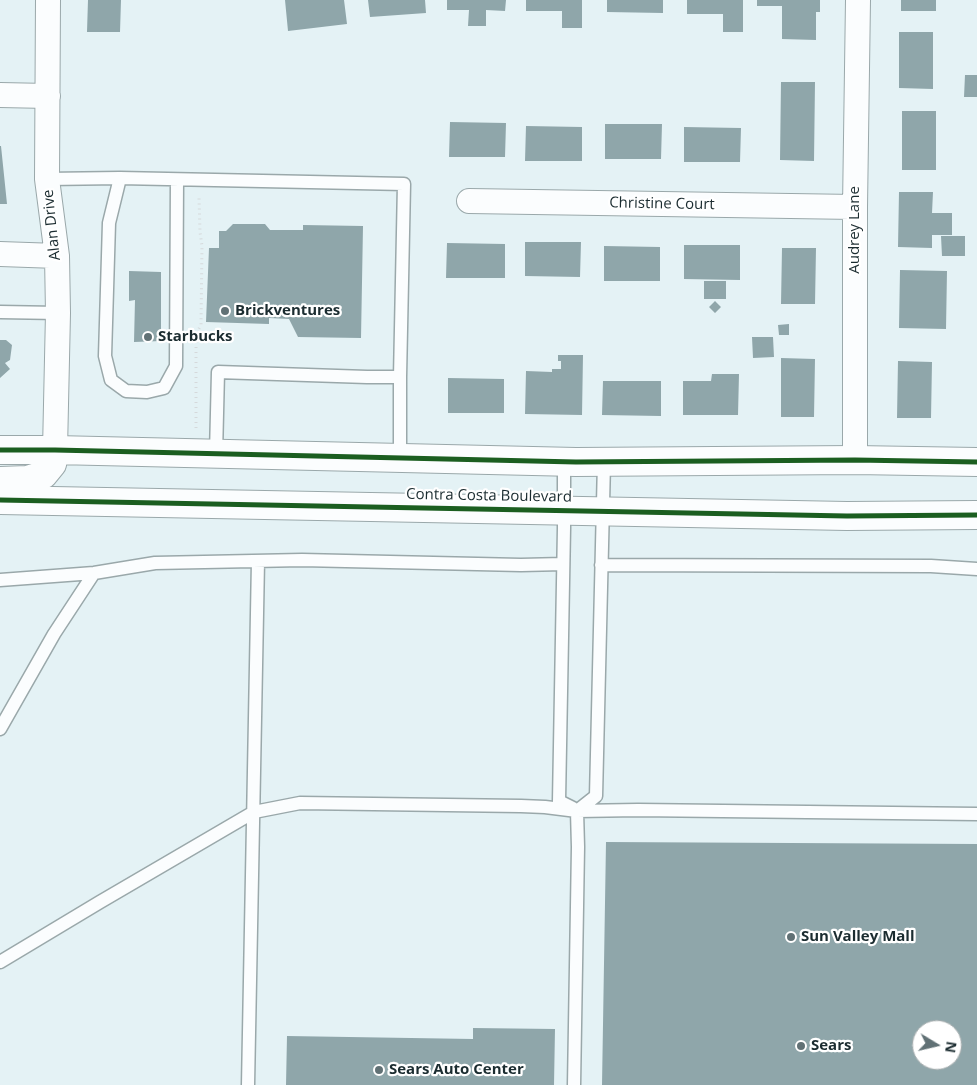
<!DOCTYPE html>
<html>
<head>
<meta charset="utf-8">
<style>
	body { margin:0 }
	#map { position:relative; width:977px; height:1085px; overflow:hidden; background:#e4f2f5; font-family:"Open Sans",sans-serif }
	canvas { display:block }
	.north { position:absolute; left:912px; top:1020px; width:50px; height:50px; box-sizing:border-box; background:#fff; border:1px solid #a4abac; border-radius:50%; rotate:99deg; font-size:14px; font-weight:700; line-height:20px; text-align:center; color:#1b2c30 }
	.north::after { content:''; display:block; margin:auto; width:18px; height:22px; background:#617175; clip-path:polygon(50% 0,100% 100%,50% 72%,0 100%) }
</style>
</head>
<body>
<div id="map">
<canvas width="977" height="1085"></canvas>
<div class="north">N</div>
</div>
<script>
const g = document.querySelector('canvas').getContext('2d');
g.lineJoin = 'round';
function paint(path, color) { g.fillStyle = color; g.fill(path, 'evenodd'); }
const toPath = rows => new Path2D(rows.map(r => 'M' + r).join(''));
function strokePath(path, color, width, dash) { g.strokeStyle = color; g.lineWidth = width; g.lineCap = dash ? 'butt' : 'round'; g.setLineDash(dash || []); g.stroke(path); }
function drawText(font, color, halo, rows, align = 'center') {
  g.font = font + ' "Open Sans",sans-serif'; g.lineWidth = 4.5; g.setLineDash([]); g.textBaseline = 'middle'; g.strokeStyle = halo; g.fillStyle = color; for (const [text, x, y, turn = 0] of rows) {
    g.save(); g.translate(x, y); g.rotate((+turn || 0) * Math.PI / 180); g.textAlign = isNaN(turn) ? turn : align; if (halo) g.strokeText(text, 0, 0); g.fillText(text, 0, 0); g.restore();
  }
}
paint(toPath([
	[88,0,121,0,120,32,87,32],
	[285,0,344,0,347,24,288,31],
	[368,0,425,0,426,13,370,17],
	[447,0,506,0,505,11,486,10,486,26,468,26,469,10,447,10],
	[526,0,582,0,582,28,562,28,562,11,526,11],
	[607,0,663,0,663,13,607,12],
	[687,0,743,0,743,32,723,32,723,14,687,14],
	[757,0,820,0,820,12,816,12,816,40,782,39,782,6,757,6],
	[901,0,936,0,936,11,901,11],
	[899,32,933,32,933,89,899,88],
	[965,75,977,75,977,97,964,97],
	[781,82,815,82,814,161,780,160],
	[902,111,936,111,936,170,902,170],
	[450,122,506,123,505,157,449,157],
	[605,124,662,124,661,159,605,159],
	[526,126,582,127,582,161,525,161],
	[684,127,741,128,740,162,684,162],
	[0,146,1,146,7,204,0,204],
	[899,192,933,192,932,213,952,213,952,235,932,235,932,248,898,247],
	[233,224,265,224,270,230,303,230,303,225,363,226,361,338,298,337,289,319,269,318,269,324,206,322,209,248,219,248,219,231,226,231],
	[941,236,965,236,965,256,942,256],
	[525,242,581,242,580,277,525,276],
	[447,243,505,244,505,278,446,278],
	[684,245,740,245,740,280,684,279],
	[604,246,660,247,660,281,604,281],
	[782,248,816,248,815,304,781,304],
	[900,270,947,271,946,329,899,328],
	[129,271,161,272,161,341,134,342,135,300,129,301],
	[704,281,726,281,726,299,704,299],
	[715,301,721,307,715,313,709,307],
	[789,324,789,335,779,335,778,325],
	[752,337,773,337,774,357,753,358],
	[0,340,6,340,12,345,10,360,5,363,10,369,0,378],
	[558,355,583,355,582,415,525,414,526,371,552,372,552,369,561,369,561,361,558,361],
	[781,358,815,359,814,417,781,417],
	[898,361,932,362,931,418,897,418],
	[712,374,739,374,738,415,683,415,683,381,711,381],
	[448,378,504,379,504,413,448,413],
	[603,381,661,381,661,416,602,415],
	[606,842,977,844,977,1085,602,1085],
	[922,1030,952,1030,952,1060,922,1060],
	[473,1028,555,1029,554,1085,286,1085,287,1036,473,1039]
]), '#8fa6aa');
const service = toPath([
	[120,178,109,223,105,356,111,380,126,391,147,392,164,388,176,366,177,180],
	[47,179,120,178,404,184,400,377,400,458],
	[0,312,58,313],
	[216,454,218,372,367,377,400,377],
	[564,461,564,528,559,801,573,808],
	[601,565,931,566,977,569],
	[0,580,94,573,155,563,302,560,521,565,563,564],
	[0,729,54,634,94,573],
	[577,811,596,796,604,462],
	[0,962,100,902,254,812,300,803,521,806,545,807,577,811,638,810,977,814],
	[248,1085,258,561],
	[574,1085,578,847,577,811]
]);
const minor = toPath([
	[48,0,47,179,57,256,58,313,55,450],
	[0,95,48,96],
	[469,201,855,207],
	[0,254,57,256],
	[855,460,855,207,858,0]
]);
const secondary = toPath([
	[0,450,55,450,576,462,855,460,977,462],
	[0,481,27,480,43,475,52,464,55,450],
	[0,500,847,516,977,515]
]);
strokePath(service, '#9aa8aa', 15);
strokePath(minor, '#9aa8aa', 26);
strokePath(secondary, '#9aa8aa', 30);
strokePath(toPath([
	[196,428,196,334,201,325,202,246,200,232,199,198]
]), '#d5d9db', 3, [1, 4]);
strokePath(service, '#fbfdfe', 12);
strokePath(minor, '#fbfdfe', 24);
strokePath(secondary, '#fbfdfe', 28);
strokePath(toPath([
	[0,450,55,450,576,462,855,460,977,462],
	[0,500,847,516,977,515]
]), '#1b5e20', 5);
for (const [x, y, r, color] of [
	[225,311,5,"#617175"],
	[148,337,5,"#617175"],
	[791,937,5,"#617175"],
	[801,1046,5,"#617175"],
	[379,1070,5,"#617175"]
]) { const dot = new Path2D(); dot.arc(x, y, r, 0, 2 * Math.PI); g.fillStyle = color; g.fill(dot); strokePath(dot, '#fff', 2); }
drawText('15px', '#1b2c30', '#fff', [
	["Christine Court",662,204,1],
	["Alan Drive",52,225,-96],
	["Audrey Lane",855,230,-90],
	["Contra Costa Boulevard",489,496,1]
]);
drawText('bold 15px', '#1b2c30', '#fff', [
	["Brickventures",235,311],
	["Starbucks",158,337],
	["Sun Valley Mall",801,937],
	["Sears",811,1046],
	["Sears Auto Center",389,1070]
], 'left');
</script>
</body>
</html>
